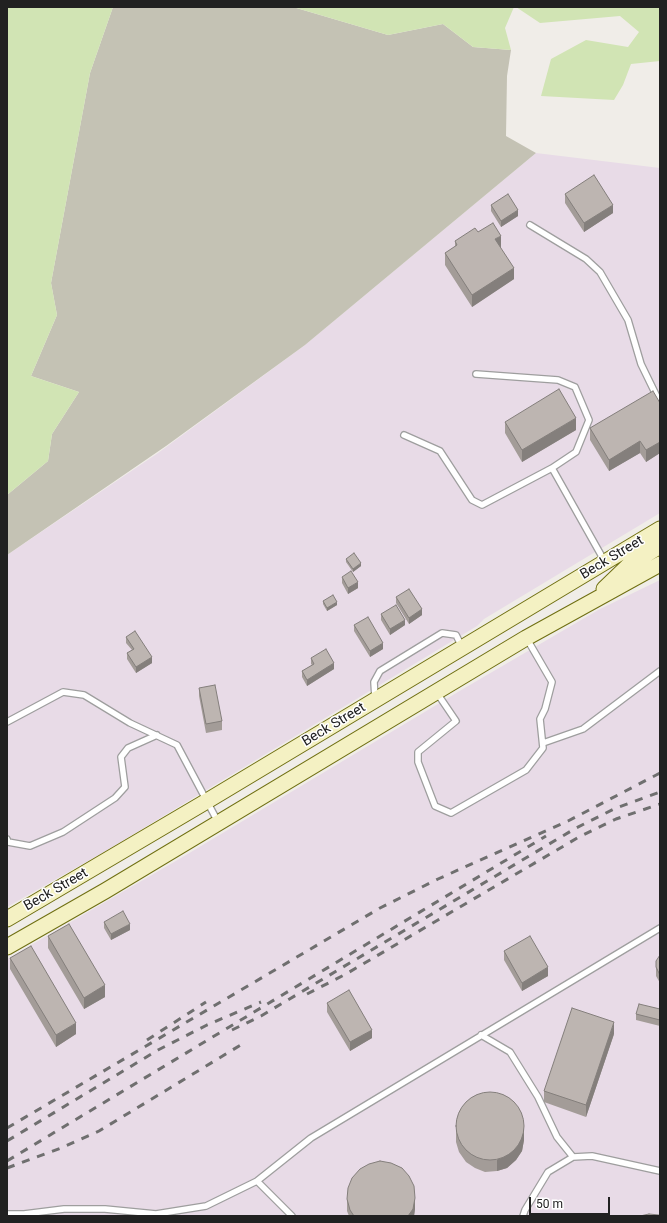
<!DOCTYPE html>
<html>
<head>
<meta charset="utf-8">
<style>
	body { margin:0 }
	#map { position:relative; width:667px; height:1223px; overflow:hidden; background:#f0ede8; font-family:Roboto,sans-serif }
	canvas { display:block }
	.frame { position:absolute; inset:0; border:8px solid #212121; pointer-events:none }
	.scale { position:absolute; left:529px; top:1197px; width:81px; height:18px; box-sizing:border-box; border:2px solid #212121; border-top:0; padding-left:5px; font-size:12px; line-height:14px; white-space:nowrap; color:#212121; -webkit-text-stroke:3px #fff; paint-order:stroke }
</style>
</head>
<body>
<div id="map">
<canvas width="667" height="1223"></canvas>
<div class="frame"></div>
<div class="scale">50 m</div>
</div>
<script>
const g = document.querySelector('canvas').getContext('2d');
g.lineJoin = 'round';
function paint(path, color) { g.fillStyle = color; g.fill(path, 'evenodd'); }
const toPath = rows => new Path2D(rows.map(r => 'M' + r).join(''));
function strokePath(path, color, width, dash) { g.strokeStyle = color; g.lineWidth = width; g.lineCap = dash ? 'butt' : 'round'; g.setLineDash(dash || []); g.stroke(path); }
function drawText(font, color, halo, rows, align = 'center') {
  g.font = font + ' Roboto,sans-serif'; g.lineWidth = 3; g.setLineDash([]); g.textBaseline = 'middle'; g.strokeStyle = halo; g.fillStyle = color; for (const [text, x, y, turn = 0] of rows) {
    g.save(); g.translate(x, y); g.rotate((+turn || 0) * Math.PI / 180); g.textAlign = isNaN(turn) ? turn : align; if (halo) g.strokeText(text, 0, 0); g.fillText(text, 0, 0); g.restore();
  }
}
paint(toPath([
	[536,153,660,168,660,513,484,619,477,626,109,849,7,907,7,555,158,453,305,345],
	[660,580,660,1216,7,1216,7,959,181,858,463,689,600,609]
]), '#e8dbe7');
paint(toPath([
	[113,7,293,7,388,35,443,24,473,47,511,50,507,76,506,136,536,153,305,345,166,446,7,555,7,495,48,461,52,434,79,392,31,376,57,315,51,283,90,73]
]), '#c4c2b4');
paint(toPath([
	[7,7,113,7,90,73,51,283,57,315,31,376,79,392,52,434,48,461,7,495],
	[293,7,514,7,505,28,511,50,473,47,443,24,388,35],
	[516,7,660,7,660,61,631,64,623,85,614,100,541,96,551,59,586,40,628,47,639,32,620,16,540,23]
]), '#d1e4b4');
const lane = toPath([
	[530,225,586,259,600,272,628,320,641,364,660,403],
	[476,374,558,380,575,387,589,420,576,452,552,468],
	[404,435,440,451,472,500,482,505,552,468,605,562],
	[437,693,456,721,418,752,418,762,435,806,451,813,526,770,543,748,540,719,545,709,552,682,527,639],
	[375,698,374,682,380,671,442,633,456,635,462,647],
	[7,722,63,692,84,695,130,723,177,745,218,822],
	[543,743,583,729,660,671],
	[7,839,8,842,30,846,63,832,115,798,125,787,121,757,128,748,157,735],
	[481,1035,510,1052,538,1097,557,1137,573,1157],
	[257,1181,292,1216],
	[7,1214,24,1214,64,1209,105,1209,156,1214,206,1206,257,1181,311,1138,660,928],
	[523,1216,525,1210,548,1172,573,1157,592,1156,660,1171]
]);
const secondary = toPath([
	[604,589,629,565,660,546],
	[7,919,207,801,660,529],
	[7,947,105,891,526,638,660,564]
]);
strokePath(lane, '#9e9e9e', 8);
strokePath(secondary, '#6f6f11', 17);
strokePath(lane, '#fff', 5.5);
strokePath(secondary, '#f4f1c3', 15);
strokePath(toPath([
	[307,994,346,974,579,837,616,819,660,804],
	[232,1030,261,1016,576,828,616,808,660,792],
	[147,1040,206,1002],
	[7,1128,380,908,438,879,568,821,660,773],
	[7,1141,158,1050,207,1025,261,1002],
	[7,1161,546,836],
	[7,1168,61,1148,99,1131,244,1043]
]), '#6f6f6f', 3, [8, 8]);
paint(toPath([
	[565,194,613,213,584,232,565,203],
	[491,205,518,216,501,227,491,211],
	[478,232,501,247,500,247,514,279,472,307,445,265,445,253,455,247,455,241],
	[660,403,660,453,646,462,640,453,609,471,590,440,590,428],
	[505,422,576,430,522,462,505,433],
	[346,559,361,566,353,572,346,562],
	[342,577,358,588,348,594,342,583],
	[396,597,422,615,409,624,396,603],
	[323,601,337,605,327,611,323,604],
	[381,614,405,625,390,635,381,620],
	[354,625,383,649,370,657,354,631],
	[126,637,152,663,136,673,127,659,127,653,132,650,126,643],
	[311,658,334,669,307,686,302,677,302,671,312,665,311,664],
	[199,688,222,721,222,730,206,733,199,696],
	[104,922,130,930,111,940,104,928],
	[48,936,105,997,84,1009,48,948],
	[504,951,548,976,522,991,504,960],
	[660,955,660,983,656,976,656,967],
	[10,958,76,1034,56,1047,10,969],
	[327,1003,372,1038,350,1051,327,1012],
	[660,1009,660,1026,636,1020,636,1014],
	[614,1034,586,1117,544,1102,544,1091],
	[456,1130,524,1140,522,1151,516,1160,507,1168,497,1171,485,1172,475,1168,466,1162,459,1152,456,1142],
	[347,1199,415,1209,414,1216,349,1216,347,1211]
]), '#a39c98');
paint(toPath([
	[613,205,613,213,584,232,584,223],
	[518,210,518,216,501,227,501,221],
	[501,236,501,247,495,251,495,239],
	[514,268,514,279,472,307,472,295],
	[576,418,576,430,522,462,522,450],
	[640,441,640,453,609,471,609,460],
	[660,442,660,453,646,462,646,450],
	[361,563,361,566,353,572,353,569],
	[358,582,358,588,348,594,348,588],
	[337,602,337,605,327,611,327,608],
	[422,609,422,615,409,624,409,618],
	[405,620,405,625,390,635,390,629],
	[383,643,383,649,370,657,370,651],
	[152,657,152,663,136,673,136,667],
	[334,663,334,669,307,686,307,680],
	[130,924,130,930,111,940,111,934],
	[548,967,548,976,522,991,522,983],
	[105,985,105,997,84,1009,84,998],
	[614,1022,614,1034,586,1117,586,1105],
	[76,1023,76,1034,56,1047,56,1035],
	[372,1030,372,1038,350,1051,350,1042],
	[524,1128,524,1140,522,1151,516,1160,507,1168,497,1171,497,1160],
	[415,1198,415,1209,414,1216,408,1216]
]), '#847f7c');
const building = toPath([
	[594,175,613,205,584,223,565,194,594,175],
	[508,194,518,210,501,221,491,205,508,194],
	[493,223,501,236,495,239,514,268,472,295,445,253,457,245,455,241,475,228,478,232,493,223],
	[559,389,576,418,522,450,505,422,559,389],
	[653,391,660,403,660,442,646,450,640,441,609,460,590,428,653,391],
	[354,553,361,563,353,569,346,559,354,553],
	[351,571,358,582,348,588,342,577,351,571],
	[409,589,422,609,409,618,396,597,409,589],
	[333,595,337,602,327,608,323,601,333,595],
	[396,605,405,620,390,629,381,614,396,605],
	[368,617,383,643,370,651,354,625,368,617],
	[135,631,152,657,136,667,127,653,134,649,126,637,135,631],
	[326,649,334,663,307,680,302,671,314,664,311,658,326,649],
	[215,685,222,721,206,724,199,688,215,685],
	[123,911,130,924,111,934,104,922,123,911],
	[69,924,105,985,84,998,48,936,69,924],
	[530,936,548,967,522,983,504,951,530,936],
	[31,946,76,1023,56,1035,10,958,31,946],
	[660,955,660,975,656,967,656,961,660,955],
	[349,990,372,1030,350,1042,327,1003,349,990],
	[639,1004,660,1009,660,1020,636,1014,639,1004],
	[572,1008,614,1022,586,1105,544,1091,572,1008],
	'456 1126a34 34 0 1 1 68 0a34 34 0 1 1-68 0Z',
	[380,1161,391,1163,402,1168,409,1176,414,1186,415,1198,413,1209,408,1216,354,1216,350,1210,347,1199,348,1188,352,1178,360,1169,369,1164,380,1161],
	[649,1214,659,1215,660,1216,640,1216,649,1214]
]);
paint(building, '#bdb5b1');
strokePath(building, '#847f7c', 1);
drawText('14px', '#212121', '#fff', [
	["Beck Street",612,558,-31],
	["Beck Street",334,725,-31],
	["Beck Street",56,890,-30]
]);
</script>
</body>
</html>
